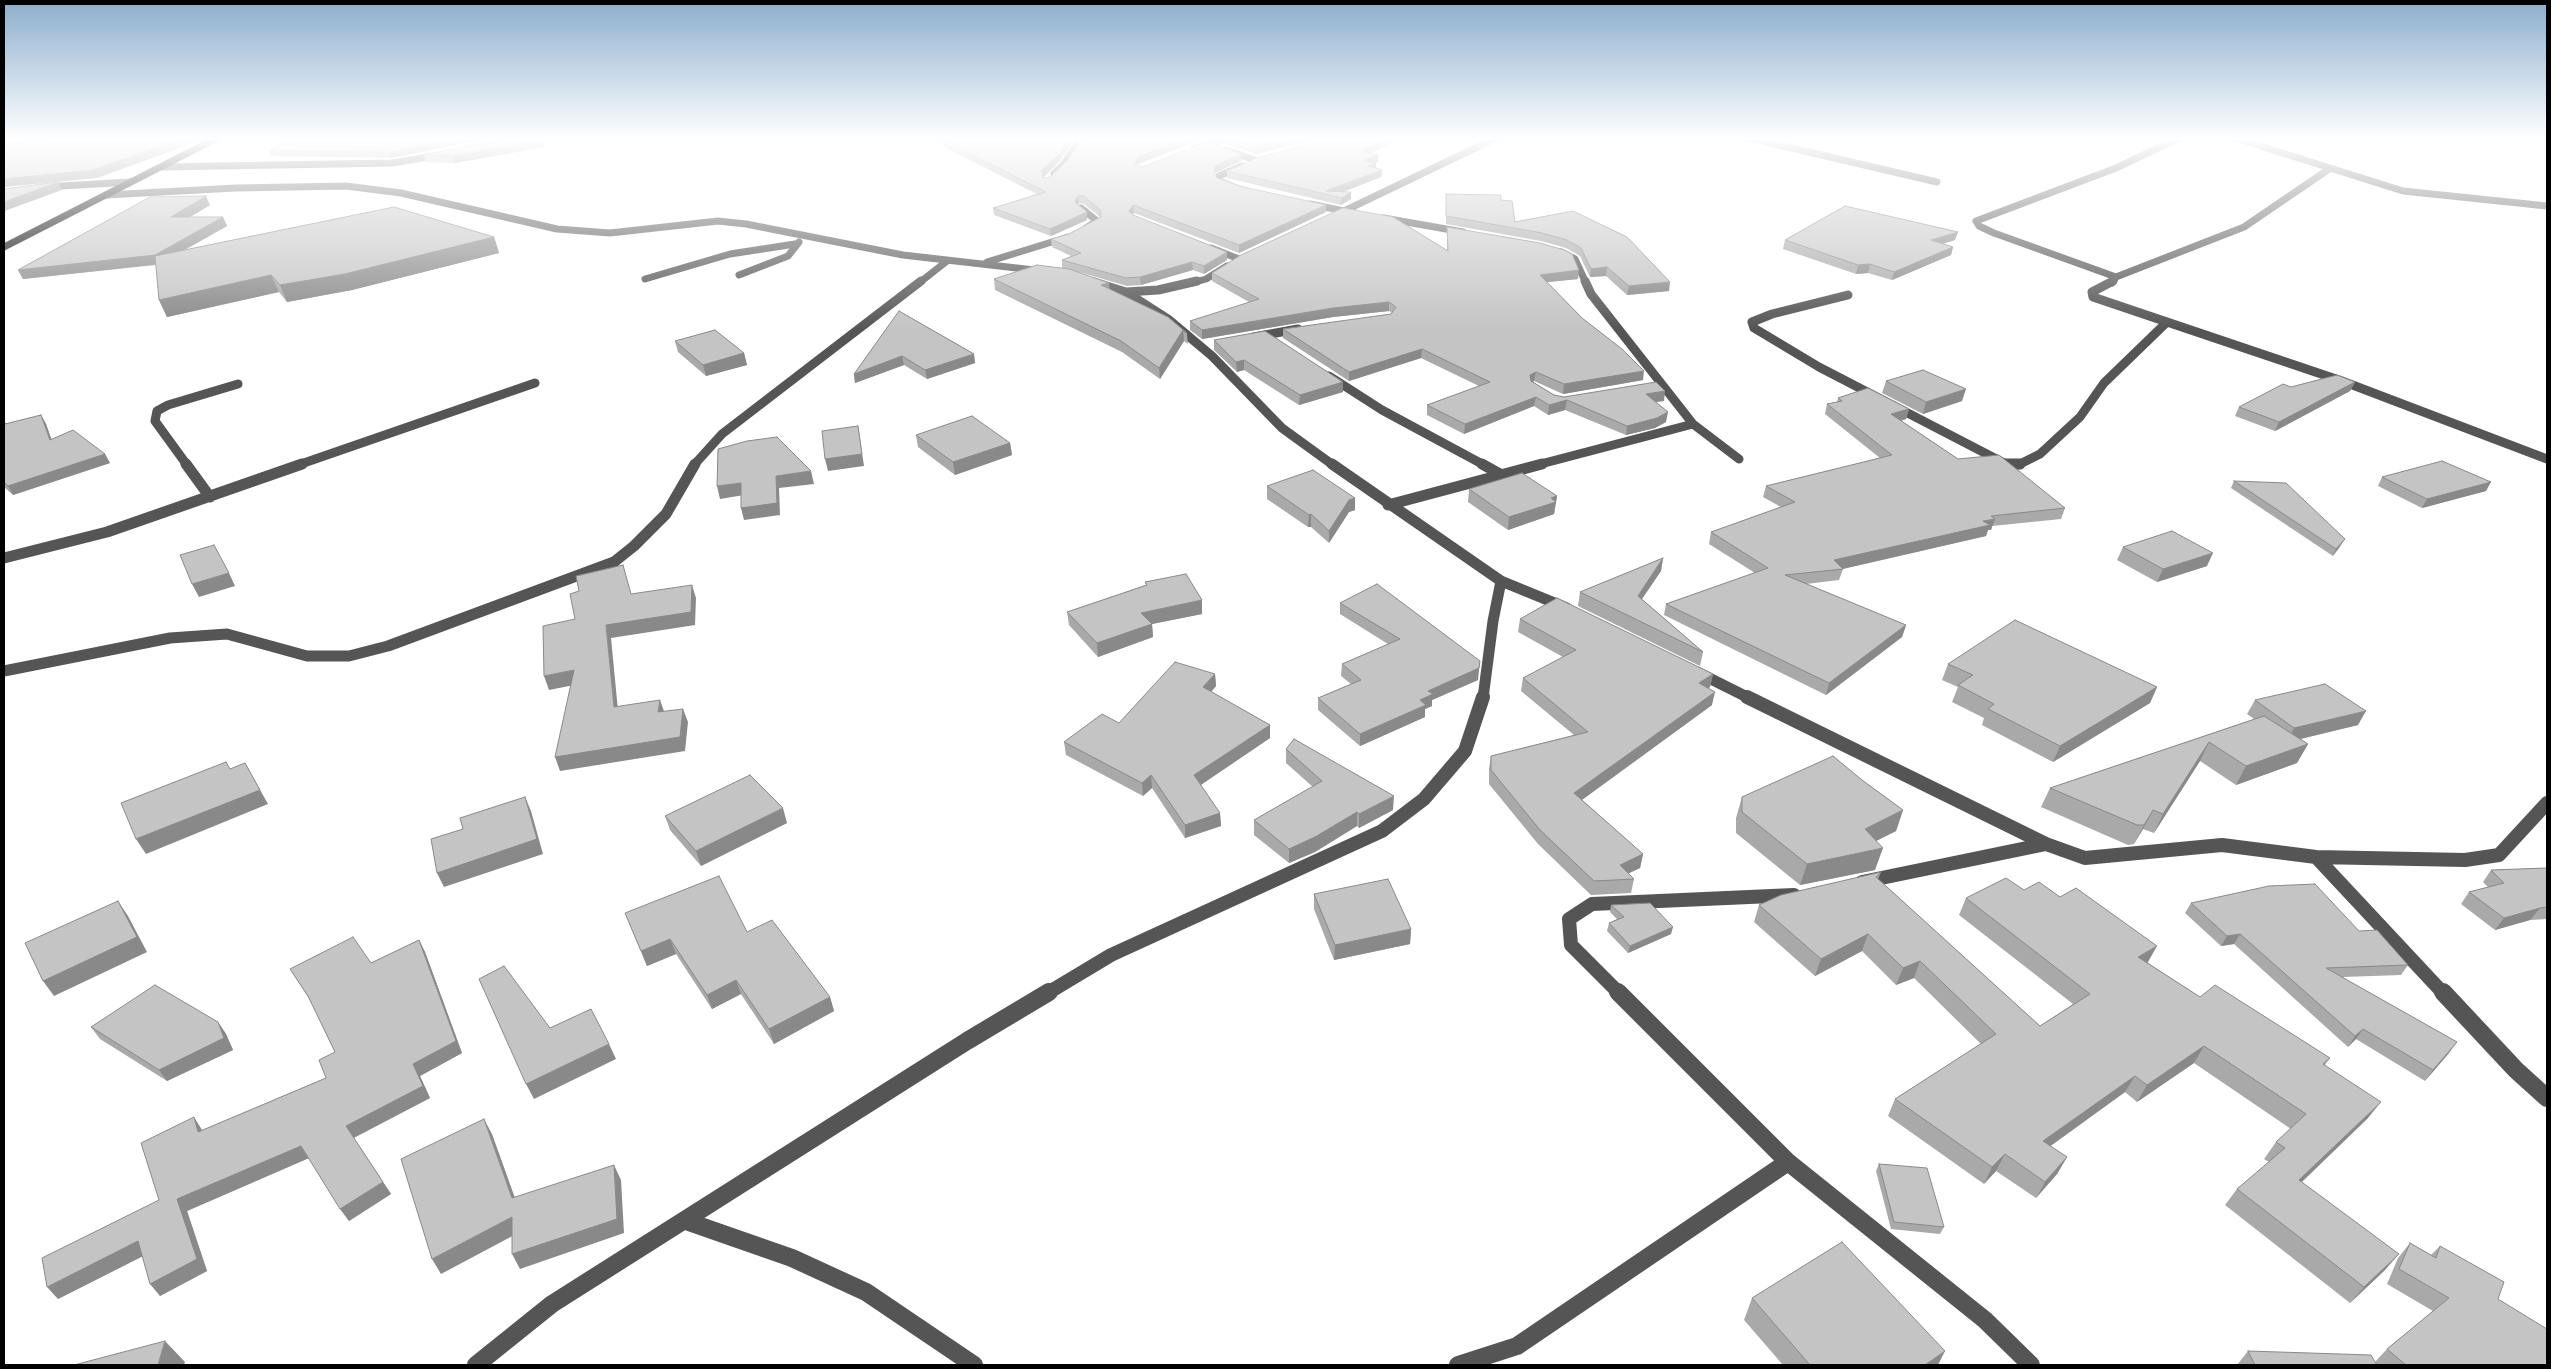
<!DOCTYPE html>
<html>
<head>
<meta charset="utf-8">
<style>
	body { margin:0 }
	#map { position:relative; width:2551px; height:1369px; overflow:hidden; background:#fff; font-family:"Noto Sans",sans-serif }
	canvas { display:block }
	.frame { position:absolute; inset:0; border:5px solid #000; pointer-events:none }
</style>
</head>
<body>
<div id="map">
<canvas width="2551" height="1369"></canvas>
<div class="frame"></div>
</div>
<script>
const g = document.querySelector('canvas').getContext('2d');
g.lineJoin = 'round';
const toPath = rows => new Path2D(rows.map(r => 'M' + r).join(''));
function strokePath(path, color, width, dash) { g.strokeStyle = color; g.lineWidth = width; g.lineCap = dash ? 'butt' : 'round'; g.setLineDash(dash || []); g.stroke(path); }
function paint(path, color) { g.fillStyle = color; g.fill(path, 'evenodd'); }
const major = toPath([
	[4,247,217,138]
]);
strokePath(major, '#dbdbdb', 8);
strokePath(toPath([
	[1749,138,1937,182],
	[2235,138,2403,191,2547,206],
	[1194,148,1230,138],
	[1226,150,1255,160],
	[161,167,392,163,440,155],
	[1054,174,1064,164,1081,138],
	[1232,186,1219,181,1219,176,1242,166],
	[43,187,130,182],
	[106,195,235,188,346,186,401,193,557,229,610,233,718,221,746,224,903,255,1043,271],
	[1310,204,1354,213],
	[1081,208,1097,221,1086,228],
	[1342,212,1496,138],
	[1384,218,1463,232],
	[1211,248,1239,259],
	[1561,252,1575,259,1586,283],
	[987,262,1068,237],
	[739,275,788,256,799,242],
	[2116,277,2244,227,2329,169],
	[645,279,730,254,795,244],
	[1094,282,1096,283],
	[919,283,947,261],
	[1192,283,1206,279,1227,266],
	[2112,283,2116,277,1994,233,1979,226,1976,221,2116,168,2179,138]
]), '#555', 7);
strokePath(toPath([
	[1585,281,1591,294,1693,424,1739,459],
	[2113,281,2092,292,2093,297,2342,381,2547,459],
	[1094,282,1126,292,1168,319,1212,356,1282,428,1333,465],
	[1126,292,1158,290,1197,281],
	[1848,295,1772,314,1752,322,1754,328,1819,367,2008,465,2018,465,2040,454,2080,417,2104,383,2166,323],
	[1254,337,1298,329],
	[1329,376,1382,410,1484,465],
	[187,465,155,421,157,411,168,405,238,384],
	[298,465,535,383],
	[694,465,722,434,921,281],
	[1537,465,1693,424]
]), '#555', 9);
strokePath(toPath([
	[186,464,210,497],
	[1332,464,1501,581,1567,608],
	[1482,464,1500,474],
	[2006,464,2020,464],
	[1388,505,1542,464],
	[4,558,107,532,302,464],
	[4,671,170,638,227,634,307,656,349,656,388,646,614,562,634,546,666,514,695,464],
	[1697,672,1749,698],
	[1483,698,1493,621,1501,581]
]), '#555', 11);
strokePath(toPath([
	[1747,697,2046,844,2085,858,2222,845,2316,857,2465,860,2499,855,2547,803],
	[2316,857,2444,994],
	[1862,882,2046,844],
	[1046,994,1111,955,1382,831,1424,799,1465,751,1483,697],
	[1620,994,1571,945,1569,919,1592,904,1794,895]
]), '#555', 14);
strokePath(toPath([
	[1618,992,1788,1162,1985,1320,2031,1365],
	[2443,992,2516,1070,2547,1098],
	[686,1221,792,1258,866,1292,974,1365],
	[476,1365,552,1304,967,1041,1049,992],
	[1458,1365,1517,1346,1788,1162]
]), '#555', 18);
strokePath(major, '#000', 7);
paint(toPath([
	[288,138,489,138,391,158,271,156,269,151],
	[508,138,543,138,544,147,455,163,426,162,424,155],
	[1082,138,1205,138,1138,164,1138,165,1142,167,1241,154,1241,161,1215,173,1215,175,1217,178,1326,212,1239,253,1134,213,1132,215,1227,260,1204,274,1193,270,1141,285,1127,286,1079,272,1187,333,1188,344,1184,341,1160,379,1122,352,995,290,994,279,1065,268,1062,268,1062,260,1071,256,1052,247,1051,239,1069,234,1100,217,1084,204,1079,203,1078,205,1087,220,1051,236,994,215,993,208,1037,194,944,147,943,140,1060,161,1043,178,1050,177,1068,160],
	[1226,138,1392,138,1392,143,1370,153,1378,162,1375,163,1376,164,1376,169,1382,170,1381,177,1344,191,1351,199,1341,205,1227,178,1227,171,1309,144,1310,142,1309,141,1255,154,1226,144],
	[1446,194,1501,200,1515,222,1573,211,1669,291,1627,295,1606,276,1590,277,1580,256,1566,248,1541,241,1446,224],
	[210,205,190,217,223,217,227,226,184,250,494,237,499,253,352,290,287,302,279,292,167,317,159,300,156,265,23,279,18,270],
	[1447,227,1578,279,1547,282,1643,380,1563,394,1534,381,1533,382,1554,395,1564,397,1664,401,1656,402,1666,422,1655,428,1626,435,1565,410,1548,415,1534,406,1464,434,1427,415,1427,405,1479,386,1421,358,1349,381,1283,338,1283,329,1391,314,1392,313,1389,311,1333,317,1202,339,1190,330,1190,321,1249,302,1212,281,1212,273,1447,250],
	[1785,240,1955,240,1943,244,1953,247,1951,255,1892,280,1868,273,1856,274,1783,249],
	[899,311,974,354,975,363,927,379,904,365,855,383,854,374],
	[1214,340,1343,382,1343,392,1299,405,1244,370,1237,372,1214,350],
	[675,341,744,353,747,365,706,376,678,352],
	[1886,381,1962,401,1923,414,1882,393],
	[2355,382,2350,391,2275,431,2235,416,2239,407,2291,387],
	[1838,398,1909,409,1906,419,1901,421,1958,459,2065,508,2061,519,1992,526,1991,530,1988,530,1986,536,1843,569,1839,580,1806,584,1906,625,1902,637,1826,695,1664,615,1666,604,1755,573,1709,544,1711,532,1781,507,1763,497,1766,486,1880,458,1825,414,1827,404,1837,402],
	[41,415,46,424,51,439,105,454,110,463,13,495,4,487,4,420,6,424],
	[916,435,1010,443,1012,455,955,475,918,447],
	[2382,477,2486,491,2422,508,2378,486],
	[2234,481,2341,545,2333,556,2231,488],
	[1267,486,1355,498,1355,510,1349,512,1329,543,1311,527,1308,527,1267,499],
	[1469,489,1557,496,1554,514,1508,530,1468,502],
	[2123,547,2207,566,2157,582,2117,560],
	[1663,558,1661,571,1642,599,1703,652,1700,666,1578,606,1580,592],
	[1145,582,1202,614,1152,624,1153,637,1098,657,1069,625,1067,612,1146,585],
	[1340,603,1478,680,1432,700,1432,706,1425,709,1425,717,1360,746,1318,710,1318,698,1351,684,1341,676,1342,664,1388,644,1340,614],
	[1520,619,1713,674,1710,687,1708,688,1712,705,1582,800,1643,854,1640,868,1628,873,1634,879,1631,893,1591,895,1538,844,1489,784,1489,769,1491,756,1574,735,1521,691,1523,678,1563,657,1518,632],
	[1948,664,2157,687,2150,703,2053,762,1982,725,1984,718,1952,702,1958,687,1942,680],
	[1215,674,1216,686,1211,692,1270,725,1270,738,1200,785,1220,813,1221,826,1185,838,1152,788,1143,796,1066,755,1064,742,1119,723],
	[2255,700,2358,725,2301,739,2308,744,2297,763,2236,785,2200,761,2154,833,2143,829,2134,844,2128,845,2041,807,2050,788,2254,719,2247,714],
	[1286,749,1393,810,1359,828,1357,826,1315,852,1289,863,1254,835,1254,820,1313,787,1286,763],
	[1862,780,1903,810,1896,831,1876,841,1875,870,1800,885,1736,833,1736,818,1742,797],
	[665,816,787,823,701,866,670,830],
	[2547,868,2547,919,2530,920,2495,930,2461,904,2469,892,2488,887,2483,882,2491,870],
	[1881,872,1878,879,2040,1026,2073,1004,1959,915,1966,898,2024,890,2148,962,2148,963,2200,997,2330,1058,2325,1065,2368,1118,2302,1182,2385,1270,2350,1303,2225,1205,2237,1189,2269,1162,2264,1159,2276,1142,2291,1129,2194,1063,2137,1102,2125,1092,2050,1146,2067,1157,2057,1174,2036,1198,1996,1171,1984,1184,1888,1116,1895,1099,1981,1044,1914,978,1896,985,1862,951,1815,976,1754,922,1759,905],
	[1314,894,1411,929,1410,944,1334,960,1314,909],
	[2191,903,2359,931,2408,965,2401,975,2343,977,2449,1053,2425,1081,2356,1039,2348,1047,2234,944,2221,946,2185,913],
	[1611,905,1671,934,1628,953,1607,931,1609,923,1617,919,1610,912],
	[625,913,747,932,830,997,834,1011,774,1044,741,994,712,1009,676,954,647,966],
	[419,940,425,952,462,1053,420,1076,430,1098,354,1138,391,1194,349,1221,309,1158,187,1211,207,1271,160,1296,143,1256,58,1299,159,1200,203,1130,326,1078,335,1052,310,1000,290,969,371,963],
	[218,1022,226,1034,233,1050,167,1081,100,1039,91,1027],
	[1879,1164,1944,1227,1940,1234,1891,1229,1876,1171],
	[2410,1243,2431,1255,2440,1246,2498,1299,2547,1365,2237,1365,2248,1351,2375,1362,2387,1349,2433,1311,2387,1284,2398,1258],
	[1752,1298,1938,1365,1783,1365,1744,1320]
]), '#a9a9a9');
paint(toPath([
	[183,138,195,138,196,142,97,178,4,187,4,179],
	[462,138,489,138,391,158,390,152],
	[542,138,543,138,544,143,544,147,455,163,453,156],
	[1070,138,1075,138,1060,161,1043,178,1042,170],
	[1187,138,1205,138,1138,164,1135,171,1135,164,1138,157],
	[1292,138,1309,138,1309,141,1255,154,1255,147],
	[1388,138,1392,138,1392,143,1360,158,1361,151],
	[1241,154,1241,161,1215,173,1214,181,1214,174,1215,166],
	[1378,155,1378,162,1363,167,1364,160],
	[1376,164,1376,171,1368,166],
	[1382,170,1381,177,1333,196,1326,191],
	[58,182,62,190,7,210,4,212,4,202],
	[1351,192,1351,199,1341,205,1342,198],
	[206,196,210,205,175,226,171,217],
	[1078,196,1079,203,1076,209,1075,202],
	[1133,205,1134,213,1130,218,1129,211],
	[1326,205,1326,212,1239,253,1239,245],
	[1087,212,1087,220,1051,236,1050,229],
	[223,217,227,226,160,264,23,279,18,270],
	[1958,232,1955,240,1928,248,1931,240],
	[494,237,499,253,352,290,287,302,280,285],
	[1953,247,1951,255,1892,280,1894,272],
	[1227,252,1227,260,1204,274,1204,266],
	[1192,262,1193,270,1141,285,1140,277],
	[1870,264,1868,273,1856,274,1858,265],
	[1607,267,1606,276,1590,277,1591,269],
	[1579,270,1578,279,1539,283,1540,275],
	[271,275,279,292,167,317,159,300],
	[1670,282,1669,291,1627,295,1629,286],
	[1109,283,1110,293,1101,285],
	[1389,302,1389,311,1333,317,1202,339,1202,330,1333,308],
	[1183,330,1184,341,1160,379,1159,368],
	[1422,349,1421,358,1349,381,1349,372],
	[744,353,747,365,706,376,703,365],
	[974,354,975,363,927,379,925,370],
	[902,356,904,365,855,383,854,374],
	[1244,360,1244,370,1237,372,1236,362],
	[1644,371,1643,380,1563,394,1564,384],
	[1536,372,1534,381,1529,384,1530,375],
	[1343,382,1343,392,1299,405,1300,395],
	[2355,382,2350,391,2275,431,2279,422],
	[1966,389,1962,401,1923,414,1926,402],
	[1665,391,1664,401,1644,403,1646,394],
	[1536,397,1534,406,1464,434,1465,424],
	[1567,400,1565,410,1548,415,1549,405],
	[1909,409,1906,419,1888,425,1891,414],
	[1668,412,1666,422,1655,428,1626,435,1627,426],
	[41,415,46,424,55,449,50,440],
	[858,426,864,466,828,471,825,459],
	[1010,443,1012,455,955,475,953,462],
	[105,454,110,463,13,495,8,486],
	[811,471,814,484,779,488,780,515,744,520,741,508,776,476],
	[2491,482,2486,491,2422,508,2427,499],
	[741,483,744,495,720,499,717,486],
	[1557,496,1554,514,1508,530,1509,517,1551,498],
	[1355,498,1355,510,1349,512,1329,543,1329,531,1349,500],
	[1311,514,1311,527,1308,527,1309,515],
	[1995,519,1991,530,1988,530,1986,536,1842,569,1834,560,1983,521],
	[2345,539,2341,545,2333,556,2336,549],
	[2213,553,2207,566,2157,582,2163,569],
	[1663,558,1661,571,1635,609,1638,596],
	[229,573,235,586,199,597,192,584],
	[692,585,696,598,695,625,611,638,619,721,614,707,606,625],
	[1202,600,1202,614,1152,624,1153,637,1098,657,1097,643,1141,613],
	[1906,625,1902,637,1826,695,1829,683],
	[1480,661,1478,680,1432,700,1432,706,1425,709,1425,717,1360,746,1360,734,1420,700,1428,691],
	[574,670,579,684,549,690,544,676],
	[1215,674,1216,686,1204,700,1203,687],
	[1713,674,1710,687,1696,697,1699,683],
	[2157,687,2150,703,2053,762,2060,746],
	[1715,692,1712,705,1572,807,1574,793],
	[660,700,665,714,658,712],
	[683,709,688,722,685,751,560,771,555,757],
	[2366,711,2358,725,2287,742,2294,728],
	[1270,725,1270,738,1195,789,1194,775],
	[2209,742,2200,761,2154,833,2163,814],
	[2308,744,2297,763,2236,785,2246,766],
	[245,763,268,804,146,854,136,839],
	[1151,775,1152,788,1143,796,1142,783],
	[1394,796,1393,810,1359,828,1359,814],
	[525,797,531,811,543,854,444,887,437,873],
	[783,808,787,823,701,866,696,851],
	[1903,810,1896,831,1858,850,1865,829],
	[2153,810,2143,829,2134,844,2144,825],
	[1357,812,1357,826,1315,852,1289,863,1289,849],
	[1220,813,1221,826,1185,838,1185,825],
	[1883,848,1875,870,1800,885,1807,864],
	[1643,854,1640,868,1617,879,1620,865],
	[118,901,128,916,147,952,54,996,43,981],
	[2540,908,2530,920,2495,930,2504,918],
	[1673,927,1671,934,1628,953,1630,946],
	[1411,929,1410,944,1334,960,1335,945],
	[1868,934,1862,951,1815,976,1821,959],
	[2240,934,2234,944,2221,946,2227,936],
	[670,939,676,954,647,966,641,951],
	[419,940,425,952,462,1053,420,1076,430,1098,353,1138,346,1126,413,1064],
	[2157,946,2148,962,2130,973,2138,957],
	[1920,961,1914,978,1896,985,1903,968],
	[736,980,741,994,712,1009,707,995],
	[830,997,834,1011,774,1044,769,1029],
	[218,1022,226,1034,233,1050,167,1081,159,1070],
	[2363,1029,2356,1039,2348,1047,2355,1036],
	[2457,1042,2449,1053,2425,1081,2433,1070],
	[609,1044,616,1059,534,1099,526,1084],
	[2204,1046,2194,1063,2137,1102,2147,1085],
	[2135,1076,2125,1092,2034,1158,2043,1141],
	[2381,1102,2368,1118,2287,1196,2299,1180],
	[194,1117,202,1130,207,1144,198,1132],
	[484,1119,492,1134,520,1212,512,1198],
	[301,1146,309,1158,187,1211,207,1271,160,1296,150,1284,177,1199],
	[2005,1154,1996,1171,1984,1184,1992,1167],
	[2067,1157,2057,1174,2036,1198,2045,1182],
	[614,1165,621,1180,624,1233,520,1269,512,1254],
	[383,1182,391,1194,349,1221,340,1209],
	[512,1217,520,1232,441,1274,432,1259],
	[138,1241,149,1253,58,1299,47,1287],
	[2399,1254,2385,1270,2350,1303,2364,1287],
	[165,1341,185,1362,184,1365,158,1365],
	[1945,1351,1938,1365,1925,1365]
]), '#898989');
const building = toPath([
	[51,138,183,138,93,170,4,179,4,143,51,138],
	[288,138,462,138,390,152,269,151,288,138],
	[508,138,542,138,542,140,453,156,424,155,508,138],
	[955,138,1070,138,1059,154,1042,170,1043,178,1050,177,1068,160,1082,138,1187,138,1138,157,1135,164,1142,167,1207,142,1241,154,1215,166,1214,174,1217,178,1239,186,1326,205,1239,245,1133,205,1129,211,1133,215,1227,252,1204,266,1192,262,1140,277,1126,278,1062,260,1081,253,1051,239,1069,234,1101,217,1100,210,1084,196,1078,196,1075,202,1087,212,1050,229,993,208,1046,192,943,140,955,138],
	[1229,138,1292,138,1255,147,1229,138],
	[1312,138,1388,138,1361,151,1378,155,1364,160,1376,164,1368,166,1382,170,1326,191,1351,192,1342,198,1227,171,1257,158,1309,144,1312,138],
	[58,182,4,202,4,189,58,182],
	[1446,194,1501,195,1501,200,1512,201,1515,222,1573,211,1627,237,1670,282,1629,286,1607,267,1591,269,1581,248,1567,240,1542,233,1446,216,1446,194],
	[206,196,171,217,223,217,155,255,18,270,150,197,206,196],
	[1845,206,1958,232,1931,240,1953,247,1894,272,1870,264,1858,265,1785,240,1845,206],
	[394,207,494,237,345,274,280,285,271,275,159,300,155,256,394,207],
	[1343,208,1393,217,1448,251,1447,227,1540,243,1564,250,1572,254,1579,270,1540,275,1582,318,1622,349,1644,371,1564,384,1536,372,1530,375,1531,381,1554,395,1564,397,1656,382,1665,391,1646,394,1668,412,1657,418,1627,426,1567,400,1549,405,1536,397,1465,424,1427,405,1490,382,1422,349,1349,372,1283,329,1391,314,1396,307,1389,302,1333,308,1202,330,1190,321,1259,299,1212,273,1241,255,1343,208],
	[1037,265,1069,269,1109,283,1101,285,1168,317,1187,333,1183,330,1159,368,1121,341,994,279,1037,265],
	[899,311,974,354,925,370,902,356,854,374,899,311],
	[715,330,744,353,703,365,675,341,715,330],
	[1265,331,1343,382,1300,395,1244,360,1236,362,1214,340,1265,331],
	[1923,370,1966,389,1926,402,1886,381,1923,370],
	[2337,375,2355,382,2279,422,2239,407,2283,384,2291,387,2337,375],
	[1868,388,1909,409,1891,414,1958,459,1999,455,2065,508,1991,516,1995,519,1983,521,1990,525,1834,560,1843,569,1785,575,1906,625,1829,683,1666,604,1768,568,1711,532,1795,502,1766,486,1892,455,1827,404,1842,401,1838,398,1868,388],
	[41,415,50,440,73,430,105,454,8,486,4,482,4,422,5,424,41,415],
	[972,416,1010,443,953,462,916,435,972,416],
	[858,426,862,454,825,459,822,431,858,426],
	[777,437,811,471,776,476,777,503,741,508,741,483,717,486,718,449,747,441,777,437],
	[2442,461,2491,482,2427,499,2382,477,2442,461],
	[1313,470,1355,498,1349,500,1329,531,1311,514,1309,515,1267,486,1313,470],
	[1522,473,1557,496,1551,498,1556,502,1509,517,1469,489,1522,473],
	[2234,481,2286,483,2345,539,2336,549,2234,481],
	[2172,531,2213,553,2163,569,2123,547,2172,531],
	[214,545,229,573,192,584,180,555,214,545],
	[1663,558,1638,596,1703,652,1580,592,1663,558],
	[623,565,631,594,692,585,691,612,606,625,614,707,660,700,658,712,683,709,680,737,555,757,574,670,544,676,543,626,575,619,570,594,579,591,576,576,623,565],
	[1186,574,1202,600,1141,613,1152,624,1097,643,1067,612,1147,585,1145,582,1186,574],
	[1377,584,1480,661,1479,668,1428,691,1433,694,1420,700,1426,705,1360,734,1318,698,1361,680,1342,664,1400,639,1340,603,1377,584],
	[1557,598,1713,674,1699,683,1715,692,1574,793,1643,854,1620,865,1634,879,1594,881,1540,830,1491,770,1491,756,1588,732,1523,678,1576,650,1520,619,1557,598],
	[2015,620,2157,687,2060,746,1988,709,1994,704,1958,685,1973,675,1948,664,2015,620],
	[1175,662,1215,674,1203,687,1270,725,1194,775,1220,813,1185,825,1151,775,1142,783,1064,742,1102,714,1119,723,1175,662],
	[2325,684,2366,711,2294,728,2255,700,2325,684],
	[2264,716,2308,744,2246,766,2209,742,2163,814,2153,810,2144,825,2137,825,2050,788,2264,716],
	[1294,739,1394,796,1359,814,1357,812,1315,837,1289,849,1254,820,1322,781,1286,749,1294,739],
	[1833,756,1862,780,1903,810,1865,829,1883,848,1807,864,1742,812,1742,797,1833,756],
	[226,762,230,769,245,763,260,790,136,839,121,803,226,762],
	[750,775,783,808,696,851,665,816,750,775],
	[525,797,537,839,437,873,431,839,463,829,460,818,525,797],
	[2547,868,2547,907,2540,908,2504,918,2469,892,2504,883,2491,870,2547,868],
	[1881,872,1876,877,2040,1026,2090,994,1966,898,2006,878,2024,890,2039,882,2060,897,2076,888,2157,946,2138,957,2200,997,2215,985,2330,1058,2323,1064,2381,1102,2299,1180,2399,1254,2364,1287,2237,1189,2285,1148,2276,1142,2306,1114,2204,1046,2147,1085,2135,1076,2043,1141,2067,1157,2045,1182,2005,1154,1992,1167,1895,1099,1996,1034,1920,961,1903,968,1868,934,1821,959,1759,905,1781,895,1881,872],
	[719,876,747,932,772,920,830,997,769,1029,736,980,707,995,670,939,641,951,625,913,719,876],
	[1388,879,1411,929,1335,945,1314,894,1388,879],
	[2315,884,2359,931,2377,930,2408,965,2326,968,2457,1042,2433,1070,2363,1029,2355,1036,2240,934,2227,936,2191,903,2269,886,2315,884],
	[118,901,137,937,43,981,25,943,118,901],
	[1650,903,1673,927,1630,946,1609,923,1624,917,1611,905,1650,903],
	[353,937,371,963,419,940,456,1041,413,1064,423,1086,346,1126,383,1182,340,1209,301,1146,177,1199,197,1259,150,1284,138,1241,47,1287,42,1258,159,1200,141,1143,194,1117,198,1132,326,1078,319,1060,335,1052,308,996,290,969,353,937],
	[504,966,550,1028,591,1009,609,1044,526,1084,479,979,504,966],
	[155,985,218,1022,224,1038,159,1070,91,1027,155,985],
	[484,1119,512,1198,614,1165,617,1219,512,1254,512,1217,432,1259,401,1159,484,1119],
	[1879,1164,1927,1168,1944,1227,1894,1222,1879,1164],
	[1842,1242,1945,1351,1925,1365,1810,1365,1752,1298,1842,1242],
	[2410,1243,2436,1258,2440,1246,2504,1282,2498,1299,2547,1329,2547,1365,2406,1365,2387,1349,2449,1298,2399,1269,2410,1243],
	[165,1341,158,1365,74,1365,165,1341],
	[2248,1351,2371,1355,2377,1365,2255,1365,2248,1351]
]);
paint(building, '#c4c4c4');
strokePath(building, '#898989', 1);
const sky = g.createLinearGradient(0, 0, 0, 330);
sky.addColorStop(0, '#8cadcc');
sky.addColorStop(0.42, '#fff');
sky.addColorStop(1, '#ffffff00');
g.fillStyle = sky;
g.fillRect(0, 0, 2551, 330);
</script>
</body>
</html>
